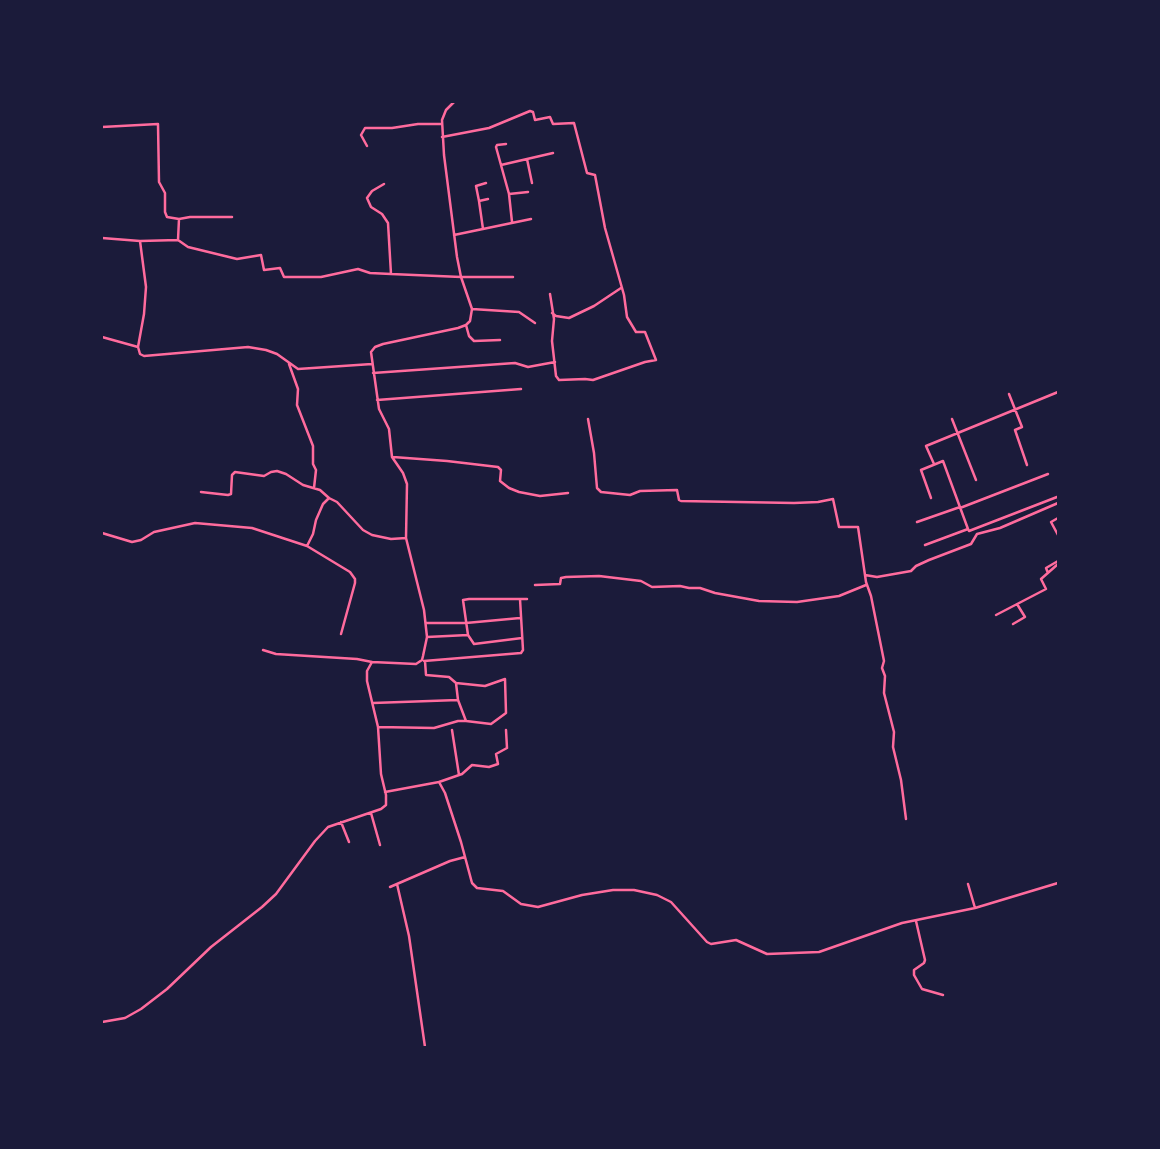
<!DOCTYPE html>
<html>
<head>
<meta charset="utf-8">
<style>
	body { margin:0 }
	#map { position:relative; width:1160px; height:1149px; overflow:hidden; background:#1b1b3a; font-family:"IBM Plex Serif",serif }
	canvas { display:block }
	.frame { position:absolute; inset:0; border:103px solid #1b1b3a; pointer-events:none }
</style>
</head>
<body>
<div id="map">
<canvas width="1160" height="1149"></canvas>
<div class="frame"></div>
</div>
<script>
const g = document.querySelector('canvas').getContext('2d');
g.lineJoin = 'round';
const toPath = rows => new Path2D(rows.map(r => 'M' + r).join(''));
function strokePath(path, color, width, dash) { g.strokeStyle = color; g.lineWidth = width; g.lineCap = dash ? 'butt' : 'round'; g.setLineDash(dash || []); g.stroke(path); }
strokePath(toPath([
	[102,127,158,124,159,182,165,193,165,212,167,217,179,219],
	[442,137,489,128,530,111,533,112,535,120,550,117,553,124,574,123,587,173,595,175,605,228,624,295,627,317,636,332,645,332,656,360,645,362,593,380,585,379,559,380,556,376,552,341,554,319,550,294],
	[506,144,497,145,496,147,509,194,512,222],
	[367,146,361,135,365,128,392,128,418,124,441,124],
	[527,159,532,183],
	[501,165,553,153],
	[384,184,372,191,367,198,371,207,382,214,388,223,391,274],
	[509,194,528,192],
	[479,201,476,186,486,183],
	[483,229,479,201,488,199],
	[454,235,531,219],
	[102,238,140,241,178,240,188,247,237,259,261,255,264,270,280,268,284,277,321,277,358,269,370,273,391,274,461,277,513,277],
	[178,240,179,219,190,217,232,217],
	[140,241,146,287,144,314,138,347,140,354,144,356,248,347,266,350,277,354,298,369,372,364],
	[472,309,519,312,535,323],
	[552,313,556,316,569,318,594,306,621,288],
	[466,325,469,336,474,341,500,340],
	[102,337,138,347],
	[289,364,298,389,297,405,313,446,313,464,316,470,314,488],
	[373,373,515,363,528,367,555,362],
	[1009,394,1022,427,1015,430,1027,465],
	[377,400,521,389],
	[588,419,594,453,597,488,601,492,630,495,640,491,677,490,679,500,681,501,794,503,818,502,833,499,839,527,858,527,866,582,871,596,884,661,882,668,885,676,884,693,894,732,893,747,901,780,906,819],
	[952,419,976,480],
	[393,457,447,461,498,467,501,470,500,481,509,488,519,492,540,496,568,493],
	[934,464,926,446,1058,392],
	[201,492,228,495,231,494,232,475,235,472,264,476,271,472,277,471,286,474,303,485,320,490,329,498],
	[960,508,1048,474],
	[1058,518,1051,522,1058,535],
	[917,522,960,507],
	[968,529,969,531,1057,497],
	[102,533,132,542,141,540,154,532,195,523,252,528,307,546,313,534,316,520,323,504,329,498,337,502,363,530,372,535,391,539,406,538],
	[925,545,968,529,943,461,921,470,931,498],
	[307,546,350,572,355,579,355,583,341,634],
	[1048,573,1046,568,1058,561],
	[865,575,877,577,911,571,916,566,929,560,971,544,977,534,1000,528,1058,503],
	[535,585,560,584,561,578,566,577,599,576,641,581,652,587,680,586,689,588,700,588,715,593,759,601,797,602,839,596,866,585],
	[996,615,1046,589,1041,579,1058,564],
	[426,623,466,623,520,618],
	[1013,624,1025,617,1017,604],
	[427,637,468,635],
	[522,638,474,644,468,635,463,600,469,599,527,599],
	[263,650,276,654,357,659,372,662],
	[424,661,521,653,523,650,520,599],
	[456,683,458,700,466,721],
	[373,703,458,700],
	[378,727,434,728,458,721,466,721,491,724,506,713,505,679,485,686,456,683,449,677,426,675,425,661],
	[452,730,459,775],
	[439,782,462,774,472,765,489,767,498,764,496,754,507,748,506,730],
	[385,792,439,782,445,793,461,842,472,883,477,888,503,891,521,904,538,907,582,895,613,890,634,890,657,895,671,902,707,942,711,944,736,940,767,954,819,952,902,923,975,908,1058,883],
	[371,813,380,845],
	[341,822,349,842],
	[397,884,409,936,425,1047],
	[968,884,975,908],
	[390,887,450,861,465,857],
	[916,921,925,960,924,963,914,970,914,975,922,989,943,995],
	[102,1022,125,1018,141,1009,167,989,211,947,262,907,276,894,315,841,328,827,381,809,386,805,386,795,381,774,378,727,367,681,367,671,372,662,416,664,422,660,423,656,427,637,424,610,406,538,407,484,403,473,392,457,389,429,379,409,371,352,375,347,383,344,458,328,466,325,470,321,472,309,461,277,457,257,444,155,442,120,446,110,454,102]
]), '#ff6b9d', 2.5);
</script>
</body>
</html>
